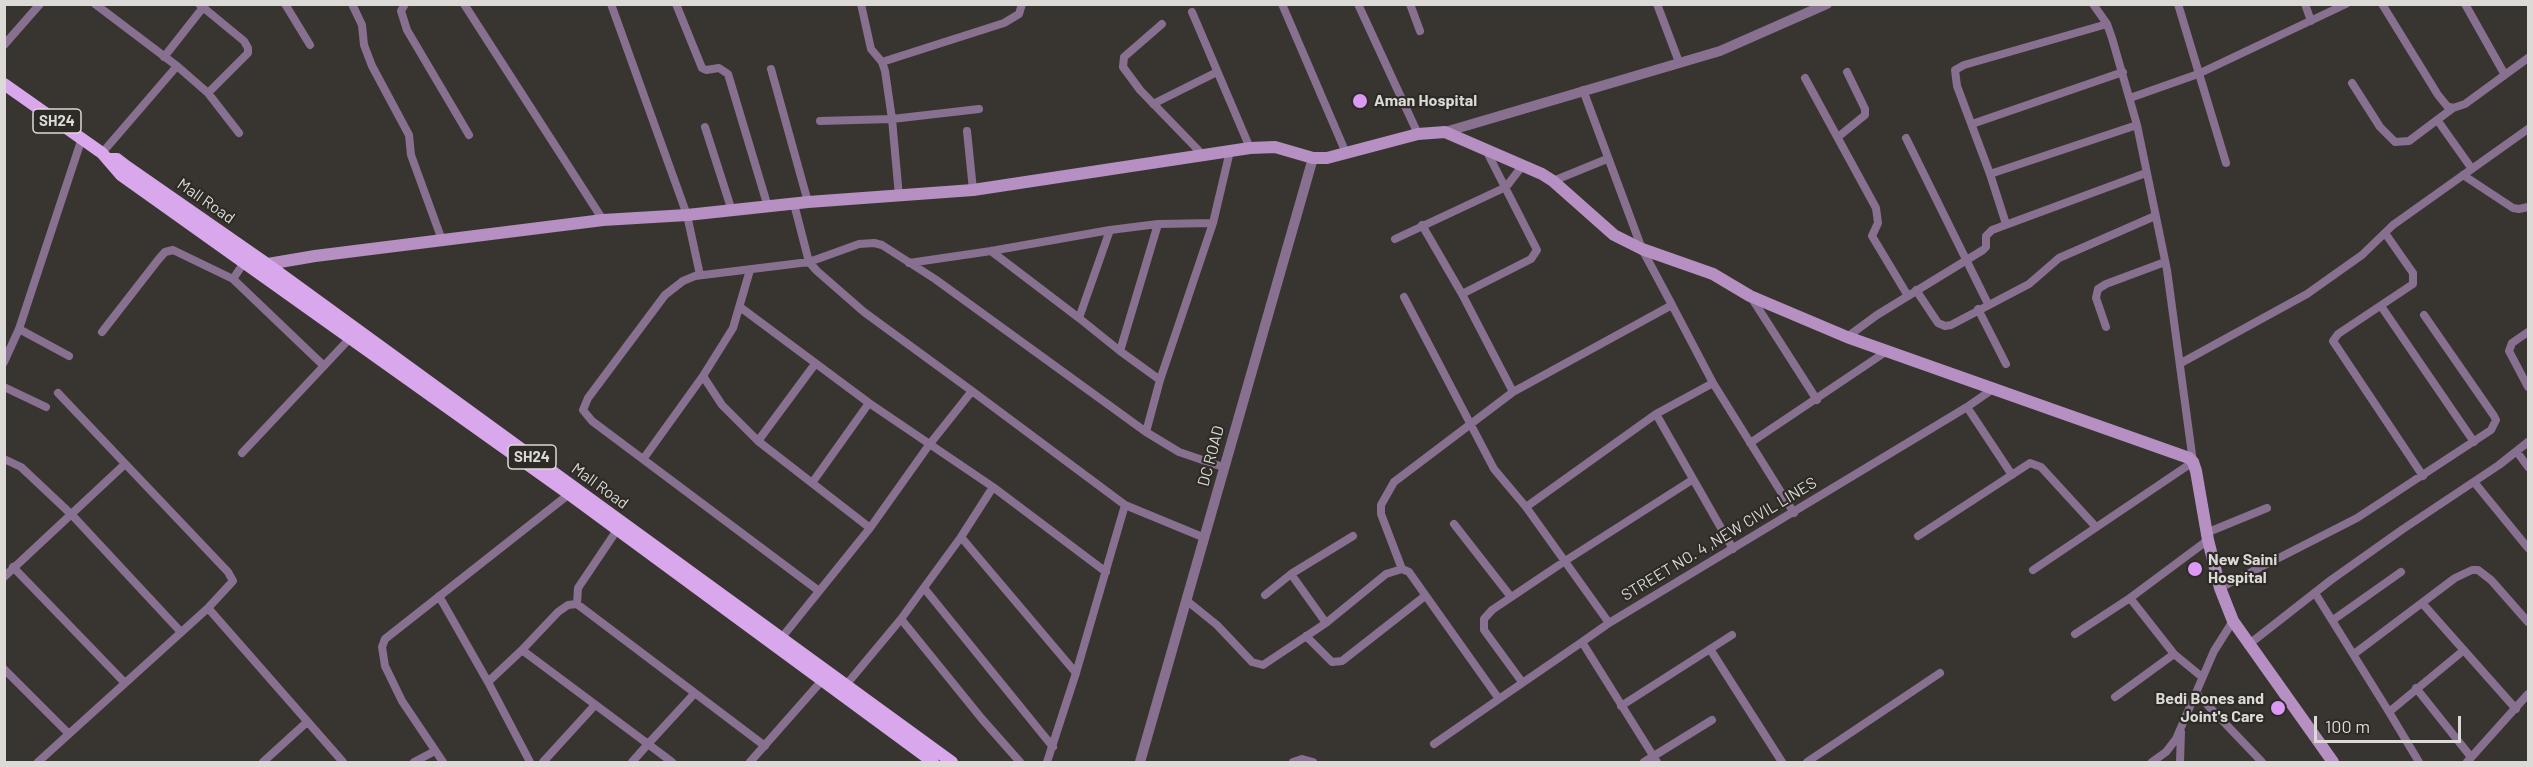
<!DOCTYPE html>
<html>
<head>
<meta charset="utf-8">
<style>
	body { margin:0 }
	#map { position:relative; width:2533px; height:767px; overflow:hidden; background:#383530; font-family:Barlow,sans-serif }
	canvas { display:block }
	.frame { position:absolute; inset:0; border:6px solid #dbdad6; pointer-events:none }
	.scale { position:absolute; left:2314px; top:716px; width:147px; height:27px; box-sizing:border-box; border:3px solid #dbdad6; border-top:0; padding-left:8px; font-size:18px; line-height:21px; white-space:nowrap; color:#dbdad6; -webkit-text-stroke:4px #2e2b26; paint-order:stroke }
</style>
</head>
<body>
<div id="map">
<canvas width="2533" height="767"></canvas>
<div class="frame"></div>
<div class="scale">100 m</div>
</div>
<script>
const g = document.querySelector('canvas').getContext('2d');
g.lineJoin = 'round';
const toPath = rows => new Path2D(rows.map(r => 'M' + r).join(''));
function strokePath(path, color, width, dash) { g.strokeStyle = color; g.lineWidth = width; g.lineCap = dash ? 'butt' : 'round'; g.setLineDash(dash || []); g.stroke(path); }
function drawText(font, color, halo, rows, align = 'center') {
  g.font = font + ' Barlow,sans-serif'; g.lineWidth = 4.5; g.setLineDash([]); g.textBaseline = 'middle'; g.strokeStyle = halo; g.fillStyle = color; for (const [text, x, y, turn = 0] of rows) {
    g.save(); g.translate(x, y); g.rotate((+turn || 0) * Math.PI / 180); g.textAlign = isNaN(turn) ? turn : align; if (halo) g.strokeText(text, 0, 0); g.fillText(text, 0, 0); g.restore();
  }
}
strokePath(toPath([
	[95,4,177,66,208,93,239,133],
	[199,4,244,41,248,48,248,53,208,93],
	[285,4,310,45],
	[352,4,362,25,364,45,372,66,409,135,411,155,442,240],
	[405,4,401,11,407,30,469,135],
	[464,4,603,220],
	[611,4,687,215,700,275],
	[676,4,702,68,706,70,719,68,728,74,768,207],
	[861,4,871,49,882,62,885,71,892,119,899,196],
	[1282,4,1346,153],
	[1358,4,1418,134],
	[1410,4,1420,31],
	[1657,4,1679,62],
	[2178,4,2226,163],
	[2305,4,2311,21],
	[2382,4,2438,95,2447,106,2453,108,2465,104,2528,58],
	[2465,4,2505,75],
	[1192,12,1250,148],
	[1162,24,1124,57,1123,67,1140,90,1203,155],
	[4,45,40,4],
	[164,57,205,5],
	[882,62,1004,23,1019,14,1022,4],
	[771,69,808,202],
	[1805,78,1876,208,1878,223,1872,236,1908,296],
	[2352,83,2380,127,2395,142,2409,141,2453,108],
	[1583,90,1642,249,1672,305],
	[2130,98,2198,74,2346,4],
	[1153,104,1217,72],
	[820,121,892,119,979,109],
	[2438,121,2472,169],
	[1972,124,2123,72],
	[705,127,732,211],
	[967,131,973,190],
	[1838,137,1865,115,1865,109,1847,72],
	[1906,138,1988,304],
	[102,153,177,66],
	[1990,174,2137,125],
	[2463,175,2513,208,2519,209,2528,207],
	[1553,181,1607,159],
	[794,204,809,262,817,271,864,312,972,391],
	[1213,223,1160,380,1146,432,1179,452,1223,467],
	[1158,224,1120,351,1160,380],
	[2006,224,1990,174,1957,86,1955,70,1964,65,2107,24],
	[1422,225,1462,294,1513,392],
	[1110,230,1079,318,1120,351],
	[2385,233,2413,273,2413,284,2338,334,2333,341,2423,476],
	[1395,239,1506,187,1523,165],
	[991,251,1079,318],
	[909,263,991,251,1110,230,1158,224,1213,223,1230,151],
	[233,279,247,258],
	[1916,290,1938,323,1945,326,1951,325,2029,284,2059,258,2155,216],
	[1462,294,1531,259,1537,250,1486,150],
	[1404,297,1494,469,1526,507,1609,623],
	[1751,297,1817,400],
	[2381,306,2474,442],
	[740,307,869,403,993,487,1106,572],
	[1978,309,2006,364],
	[2106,327,2096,298,2098,289,2106,284,2165,262],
	[19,329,69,356],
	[102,332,158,260,165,252,173,250,233,279,324,366],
	[2528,332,2512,343,2509,351,2528,387],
	[1847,337,1877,315,1983,250,1986,247,1986,236,1992,230,2146,173],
	[4,362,19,329,82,138],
	[2181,363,2307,294,2362,255,2393,225,2528,129],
	[703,376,722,405,758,441,815,364],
	[4,387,46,407],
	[1967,407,2012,475],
	[1656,414,1733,549],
	[758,441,870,528],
	[1750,443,1887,351],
	[2517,452,2528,467],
	[242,453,353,335],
	[644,458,703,376,733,328,750,270],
	[4,459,21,467,72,515,180,631],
	[2474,482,2528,548],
	[812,483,869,403],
	[1526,507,1656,414,1713,383],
	[1454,524,1511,597],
	[2206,533,2267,508],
	[1918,536,2030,463,2041,467,2096,527],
	[961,537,1076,673],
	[13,567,124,682],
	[1402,569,1381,514,1381,505,1394,482,1513,392,1672,305,1713,383,1794,513],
	[2033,570,2193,462,2167,270,2137,125,2112,38,2107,24,2093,4],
	[1291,574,1326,623],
	[4,577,125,464],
	[924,588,1053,747],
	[2220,588,2357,518,2491,430,2496,420,2494,416,2424,315],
	[819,591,592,421,583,410,588,398,665,295,683,281,695,276,809,262,859,244,874,243,882,245,935,279,1146,432],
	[2315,593,2389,712],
	[1265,595,1291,574,1353,536],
	[439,596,488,682],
	[2130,598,2174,654,2202,677],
	[1186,600,1217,625,1252,662,1263,665,1326,623,1386,574,1402,569,1409,572,1499,699,1582,642],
	[2422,603,2516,709],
	[577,604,578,588,617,530],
	[208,608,343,762],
	[901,619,982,719,1020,762],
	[2333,620,2401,572],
	[2075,634,2130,598,2208,540],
	[1306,636,1332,662,1342,661,1425,596],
	[779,641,870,528,929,445,972,391,1125,505,1205,538],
	[2248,645,2331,580,2403,529,2499,465,2528,442],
	[1710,649,1782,762],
	[522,650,488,682,530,762],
	[2354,654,2455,578,2472,570,2478,570,2491,580,2528,622],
	[4,669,69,734],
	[1522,682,1484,630,1484,619,1492,610,1565,561,1692,480],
	[846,685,901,619,961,537,993,487],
	[2416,688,2471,757],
	[694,694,648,744,522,650,558,612,568,605,577,604,765,746],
	[2197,694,2262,762],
	[2115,697,2174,654],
	[1621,706,1732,635],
	[1434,744,1499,699],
	[38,762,208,608,233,581,228,572,58,393],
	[263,762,307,722],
	[414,762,435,751],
	[443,762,402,701,385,666,382,647,385,639,573,491],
	[543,762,595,705],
	[632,762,648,744,672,762],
	[750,762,825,677],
	[1047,762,1076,673,1125,505],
	[1293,762,1302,759,1313,762],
	[1644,762,1712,720],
	[1657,762,1582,642,1609,623,1967,407,1993,389],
	[1807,762,1940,673],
	[2152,762,2166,752,2176,739,2214,651,2233,621],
	[2180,762,2181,732],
	[2419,762,2389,712,2464,650],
	[2467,762,2528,694]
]), '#887090', 8);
strokePath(toPath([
	[1445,132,1720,51,1827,4],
	[1140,762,1313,158]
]), '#887090', 10);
strokePath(toPath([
	[262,265,315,256,603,220,687,215,808,202,973,190,1250,148,1275,147,1313,158,1327,158,1418,134,1445,132,1542,174,1553,181,1614,235,1642,249,1713,274,1750,296,1847,337,2189,458,2193,462,2196,471,2208,540,2220,588,2233,621,2333,762]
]), '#b68fc3', 12);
strokePath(toPath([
	[4,84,102,153,121,175,569,494,933,762],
	[109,159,117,159,126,166,267,264,952,762]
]), '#d9a7eb', 12);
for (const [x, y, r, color] of [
	[1360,101,8,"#dc99f4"],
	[2195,569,8,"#dc99f4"],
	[2278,708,8,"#dc99f4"]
]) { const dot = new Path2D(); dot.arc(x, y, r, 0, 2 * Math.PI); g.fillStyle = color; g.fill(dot); strokePath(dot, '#2e2b26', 2); }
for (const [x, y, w] of [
	[57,121,48],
	[532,457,48]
]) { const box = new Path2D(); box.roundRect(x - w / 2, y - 12, w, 24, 4.5); g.fillStyle = '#2e2b26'; g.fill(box); strokePath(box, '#dbdad6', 1.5); }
drawText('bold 15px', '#dbdad6', null, [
	["SH24",57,121],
	["SH24",532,457]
]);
drawText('bold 16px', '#dbdad6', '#2e2b26', [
	["Aman Hospital",1374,101],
	["New Saini",2208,560],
	["Hospital",2208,578],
	["Bedi Bones and",2264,699,"right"],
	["Joint's Care",2264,717,"right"]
], 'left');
drawText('16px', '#dbdad6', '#2e2b26', [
	["Mall Road",206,201,35],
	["DC ROAD",1211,456,-75],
	["Mall Road",600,486,36],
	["STREET NO. 4 ,NEW CIVIL LINES",1719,539,-31]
]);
</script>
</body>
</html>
